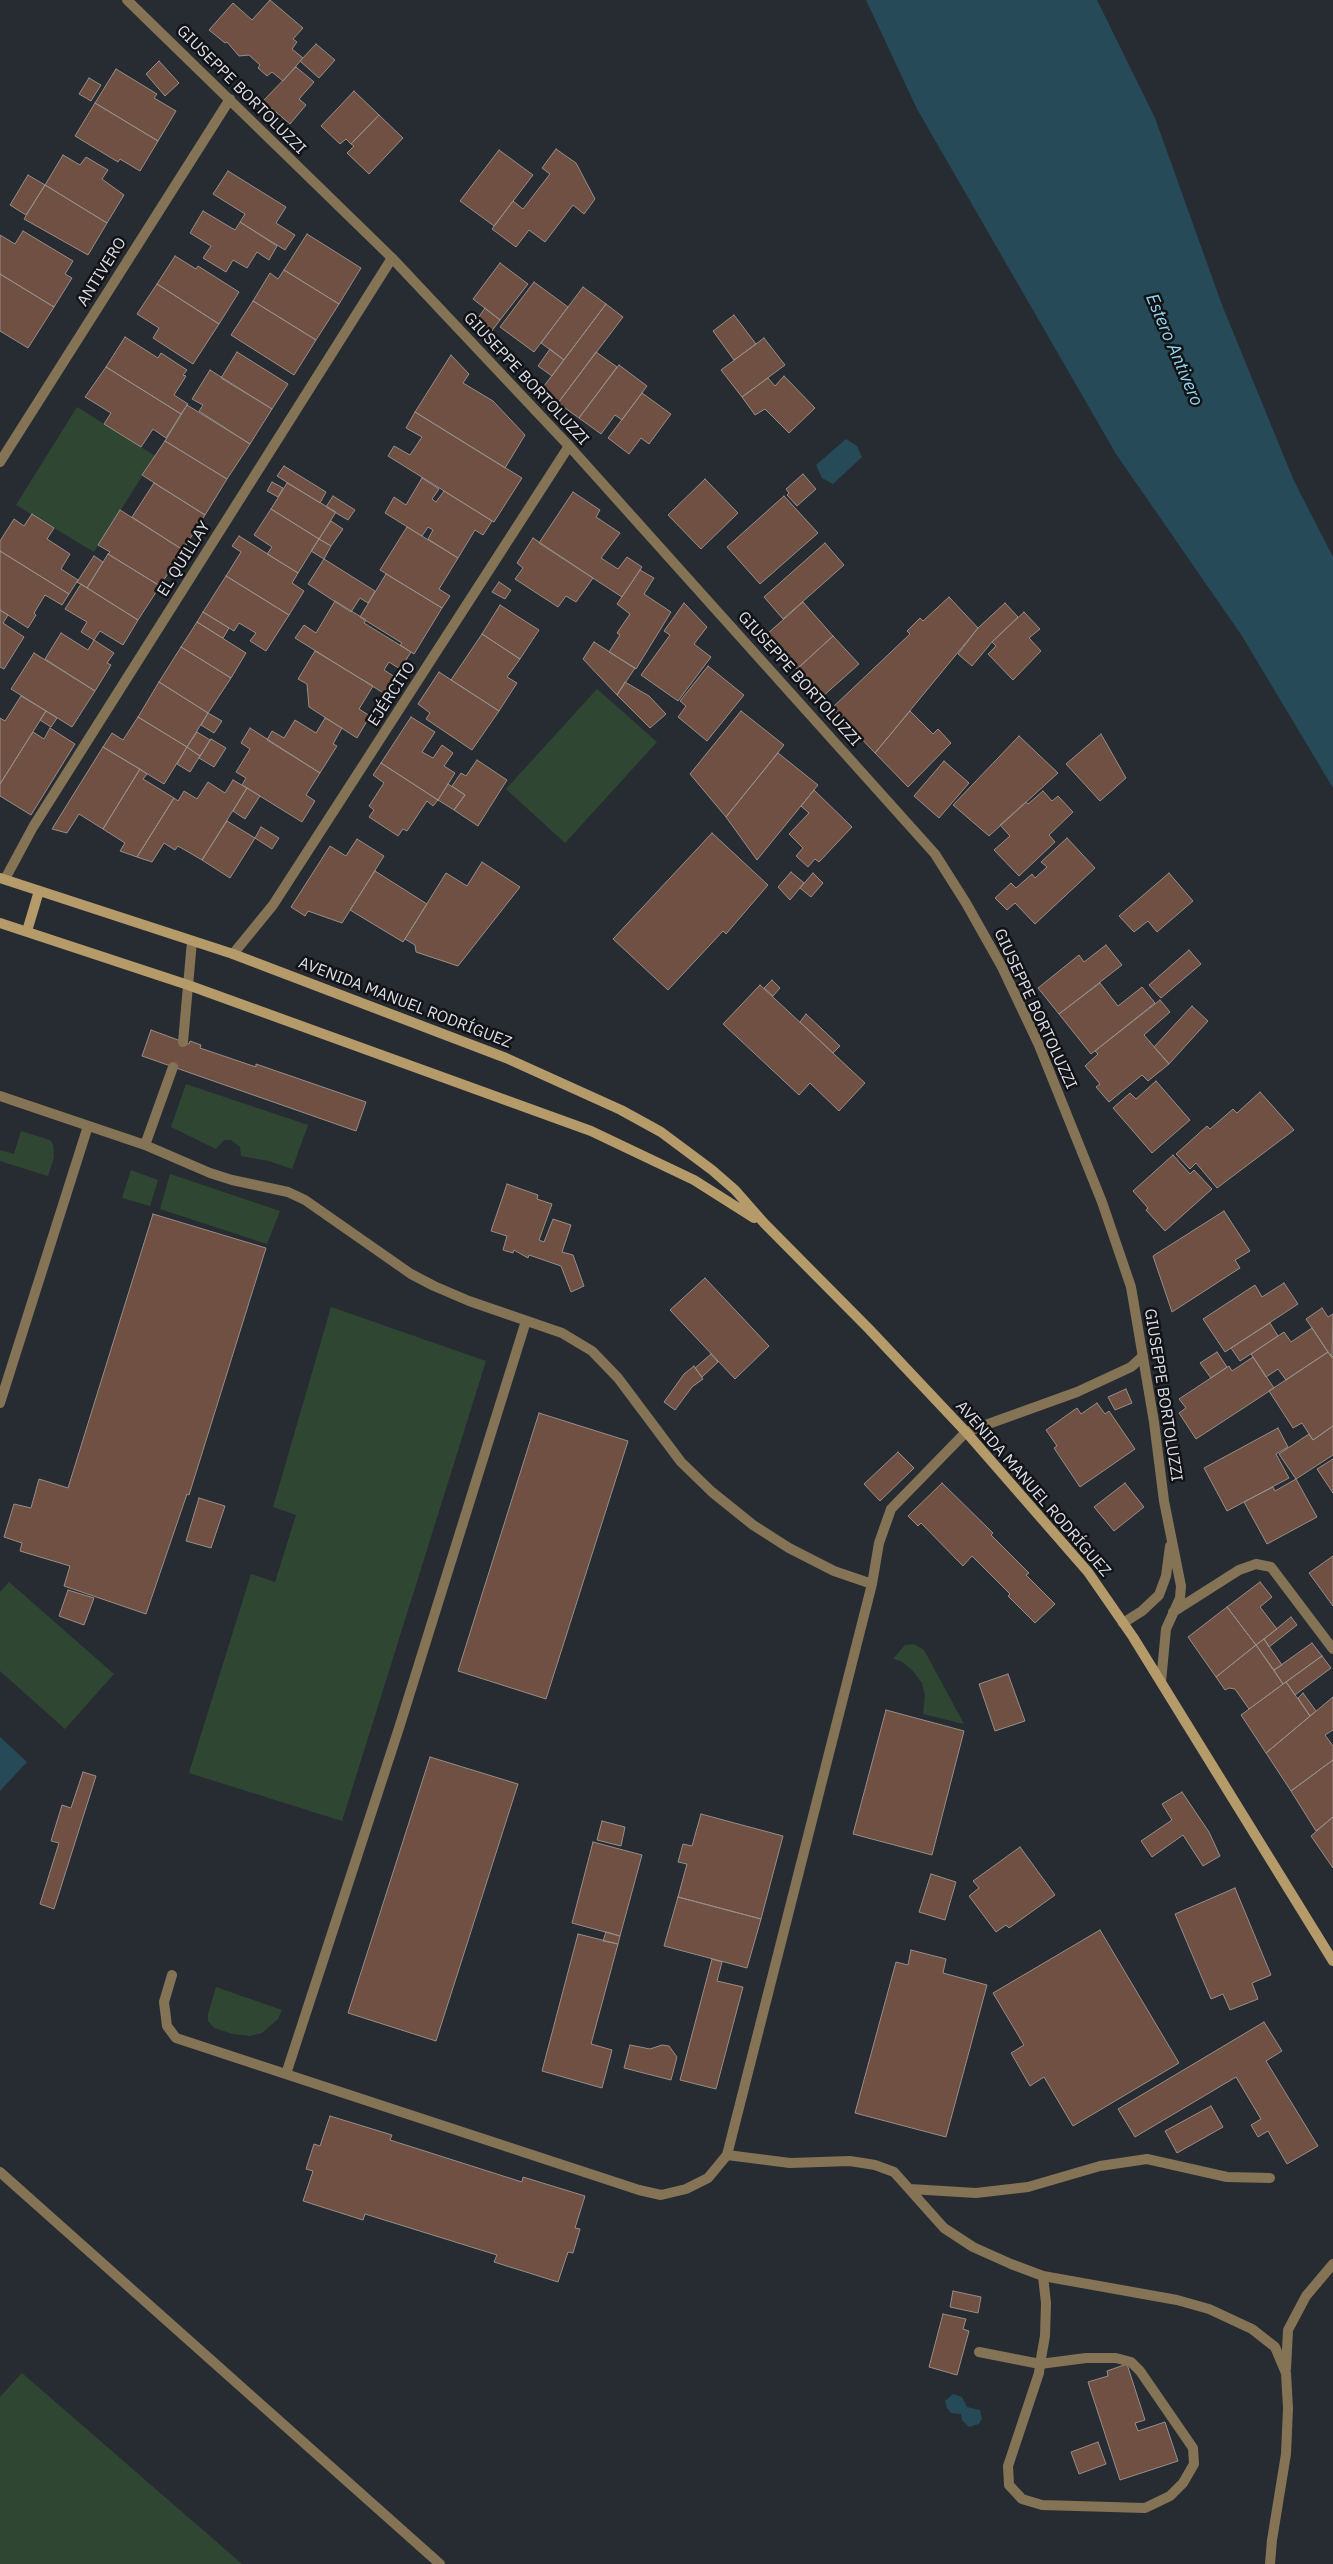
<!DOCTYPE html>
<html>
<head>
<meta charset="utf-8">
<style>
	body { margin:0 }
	canvas { display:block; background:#272b32 }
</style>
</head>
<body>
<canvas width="1333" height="2564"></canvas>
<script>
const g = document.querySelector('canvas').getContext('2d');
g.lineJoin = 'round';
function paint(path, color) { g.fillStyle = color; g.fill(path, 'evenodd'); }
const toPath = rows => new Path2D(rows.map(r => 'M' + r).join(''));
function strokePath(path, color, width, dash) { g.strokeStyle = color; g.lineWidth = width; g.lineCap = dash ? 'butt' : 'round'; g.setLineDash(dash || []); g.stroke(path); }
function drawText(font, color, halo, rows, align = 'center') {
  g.font = font + ' "IBM Plex Sans",sans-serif'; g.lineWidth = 5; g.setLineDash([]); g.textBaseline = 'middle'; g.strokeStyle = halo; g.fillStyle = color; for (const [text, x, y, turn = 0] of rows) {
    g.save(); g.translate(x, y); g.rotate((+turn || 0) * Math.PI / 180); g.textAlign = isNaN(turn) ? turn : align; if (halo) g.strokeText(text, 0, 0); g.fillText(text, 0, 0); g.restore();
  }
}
paint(toPath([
	[77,407,155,456,94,552,16,505],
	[597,689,657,742,565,843,506,789],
	[186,1084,308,1125,292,1169,269,1161,241,1156,240,1147,231,1140,224,1140,216,1149,171,1127],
	[21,1131,50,1140,53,1144,54,1157,48,1176,0,1161,0,1150,14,1154],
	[131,1170,158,1180,150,1206,122,1198],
	[170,1174,280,1211,267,1244,160,1209],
	[331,1307,486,1361,342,1821,189,1773,251,1574,275,1582,296,1515,273,1507],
	[9,1582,114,1674,65,1729,0,1671,0,1592],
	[914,1644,924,1650,964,1724,923,1714,925,1696,922,1683,912,1670,901,1661,893,1659,905,1645],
	[216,1987,282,2010,278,2019,262,2033,250,2036,233,2034,214,2028,208,2021,208,2014],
	[22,2373,242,2564,0,2564,0,2397]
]), '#2f4732');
paint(toPath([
	[866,0,1097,0,1155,118,1222,305,1294,481,1333,557,1333,788,1242,636,1116,454,917,109],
	[846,439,857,446,862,457,833,484,822,478,816,465],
	[0,1737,27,1762,0,1791],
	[953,2394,962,2397,967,2407,980,2410,982,2419,979,2424,969,2427,962,2420,961,2414,951,2413,947,2408,945,2401]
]), '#264a57');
const building = toPath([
	[270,0,303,28,293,39,297,42,292,49,303,58,283,81,272,72,267,76,258,68,260,65,249,55,239,56,227,42,225,43,209,30,233,3,252,20,270,0],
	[316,44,335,60,319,78,300,61,316,44],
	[159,61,179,83,165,96,146,74,159,61],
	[296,67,314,82,299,99,306,105,290,124,263,101,296,67],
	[116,69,157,94,154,98,176,111,158,141,95,103,116,69],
	[89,78,101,85,91,101,79,94,89,78],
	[354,91,379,115,351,144,346,139,340,144,321,126,354,91],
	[95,103,158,141,140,171,120,159,118,162,75,136,95,103],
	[379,115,403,138,369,174,347,153,354,146,351,144,379,115],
	[556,149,576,163,595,199,584,214,573,205,545,242,529,230,516,247,492,229,513,201,523,209,550,174,542,168,556,149],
	[499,150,533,175,494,226,460,201,499,150],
	[63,155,80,165,86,157,108,170,102,179,124,195,107,223,45,185,63,155],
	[228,171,286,207,276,223,295,235,285,250,240,222,245,214,213,194,228,171],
	[28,175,45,185,26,215,10,205,28,175],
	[45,185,107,223,88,255,24,219,45,185],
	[203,211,235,230,240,222,277,246,269,260,257,252,247,268,233,260,226,272,203,258,211,246,190,233,203,211],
	[23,231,73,261,65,274,72,278,54,307,0,274,0,235,15,244,23,231],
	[307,234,361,268,339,304,284,270,307,234],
	[175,256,196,269,198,266,239,292,219,324,157,284,175,256],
	[500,263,528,284,500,320,473,299,500,263],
	[284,270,339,304,316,340,253,301,270,273,278,279,284,270],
	[0,274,54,307,28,348,0,331,0,274],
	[534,282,568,307,534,352,500,327,534,282],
	[157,284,219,324,193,364,153,338,159,328,137,314,157,284],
	[583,287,606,304,564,360,541,343,583,287],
	[253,301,316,340,294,375,231,335,253,301],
	[606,304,623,317,558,403,544,386,606,304],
	[485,308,500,320,491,332,478,318,485,308],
	[734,315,756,344,734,360,713,331,734,315],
	[125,337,158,358,161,353,187,370,183,375,186,376,174,395,188,404,181,414,106,367,125,337],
	[764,338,785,365,742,397,721,370,764,338],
	[550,349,564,360,552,376,538,366,550,349],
	[237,352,288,384,272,409,221,378,237,352],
	[596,352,617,367,579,418,558,403,596,352],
	[451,355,469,374,463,383,493,401,525,435,505,468,415,412,451,355],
	[619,365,647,386,622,420,615,415,601,434,579,418,619,365],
	[106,367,181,414,166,438,153,429,141,447,104,424,111,413,85,397,106,367],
	[210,370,272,409,250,444,199,411,203,405,192,399,210,370],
	[784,376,815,408,789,433,765,409,755,415,742,397,768,378,775,386,784,376],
	[642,393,671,414,649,444,641,438,629,454,608,438,642,393],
	[187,405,250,444,227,479,165,441,187,405],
	[415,412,522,478,494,522,388,456,394,446,410,455,422,437,406,428,415,412],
	[165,441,227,479,205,515,142,475,165,441],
	[284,466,326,492,320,503,277,476,284,466],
	[803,474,816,489,797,506,787,495,789,493,786,489,803,474],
	[422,478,439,489,432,499,436,502,444,491,492,521,483,535,475,530,458,558,428,539,433,530,428,527,422,536,385,513,394,497,406,505,422,478],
	[705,479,738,513,701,549,668,515,705,479],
	[272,482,283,488,278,497,267,491,272,482],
	[154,483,205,515,183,550,132,517,154,483],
	[287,483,336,512,319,539,271,509,287,483],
	[573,492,600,510,596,517,620,533,601,558,618,569,627,557,642,567,622,597,539,543,573,492],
	[333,496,355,510,348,520,326,507,333,496],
	[784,496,818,533,760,584,727,547,784,496],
	[271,509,319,539,298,573,267,554,272,547,254,535,271,509],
	[120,510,183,550,160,586,108,554,110,552,98,545,120,510],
	[32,514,54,528,47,539,70,554,61,569,78,580,69,594,0,551,0,541,14,519,24,526,32,514],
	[331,521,343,529,331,546,319,539,331,521],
	[407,527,458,558,439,589,450,596,442,608,380,570,407,527],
	[239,536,298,573,292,583,304,591,289,615,226,576,241,552,232,546,239,536],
	[533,538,593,578,576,602,566,596,558,607,515,579,523,568,517,563,533,538],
	[319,539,331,546,324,559,311,551,319,539],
	[825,543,844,565,783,619,764,597,825,543],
	[0,551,69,594,62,605,45,595,34,613,36,615,28,628,0,610,0,551],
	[108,554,160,586,138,620,87,588,108,554],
	[94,556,103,562,87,588,77,582,94,556],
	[324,559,375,591,368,603,360,598,351,612,308,584,324,559],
	[640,570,654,578,644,594,671,612,636,669,609,652,620,635,617,633,630,614,617,604,640,570],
	[386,574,442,608,414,654,400,645,402,643,360,617,386,574],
	[226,576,289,615,266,651,250,641,256,633,239,623,234,631,203,612,226,576],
	[499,582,511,590,505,599,492,592,499,582],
	[81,584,138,620,123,645,100,631,94,640,81,632,87,622,65,609,81,584],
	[949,597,978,628,875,753,832,708,910,634,907,631,920,618,923,621,949,597],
	[335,601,366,620,364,623,411,652,400,669,389,662,384,670,395,677,385,694,295,638,304,625,316,633,335,601],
	[803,602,833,636,797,669,766,635,803,602],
	[684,603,707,627,694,644,711,657,678,701,641,675,670,635,664,631,684,603],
	[1005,603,1018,617,992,642,972,666,958,654,978,628,1005,603],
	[500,605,539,630,520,659,482,634,500,605],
	[0,610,8,615,3,623,24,637,4,669,0,667,0,610],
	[203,612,229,628,223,638,197,622,203,612],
	[1024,612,1040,629,1029,638,1041,651,1013,680,988,654,996,646,992,642,1024,612],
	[197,622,246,653,231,678,181,647,197,622],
	[61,633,88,650,94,640,114,653,107,663,111,665,95,691,45,659,61,633],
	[482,634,520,659,507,677,517,683,499,711,451,680,482,634],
	[833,636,859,664,822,697,797,669,833,636],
	[594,642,635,668,617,695,583,659,594,642],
	[181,647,231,678,208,713,159,682,181,647],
	[315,651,373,686,359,709,370,716,357,738,309,707,307,684,298,679,315,651],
	[34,653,95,691,72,727,11,689,34,653],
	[708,666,744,695,707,741,678,717,686,706,680,701,708,666],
	[439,672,499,711,472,750,426,719,430,713,418,704,439,672],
	[159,682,208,713,187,747,138,717,159,682],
	[625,682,649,696,666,714,650,728,617,695,625,682],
	[21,696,46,711,0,784,0,718,5,721,21,696],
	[46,711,57,718,51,727,40,720,46,711],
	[741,711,784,745,726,817,690,774,741,711],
	[910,711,933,734,938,729,951,743,908,787,875,753,910,711],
	[208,713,222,721,214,733,201,725,208,713],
	[138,717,187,747,164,784,103,747,112,733,123,740,138,717],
	[411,717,435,732,422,752,433,758,442,745,453,753,444,766,455,773,438,800,381,763,411,717],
	[325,718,342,728,333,744,337,746,320,773,267,740,272,731,284,738,295,720,316,733,325,718],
	[50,728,75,744,31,815,0,796,0,784,33,732,44,739,50,728],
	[250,728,320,773,306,795,315,801,302,822,242,785,246,778,236,772,250,749,241,743,250,728],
	[197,732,210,740,200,756,187,747,197,732],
	[1101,734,1126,778,1100,801,1066,764,1101,734],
	[1019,736,1058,773,989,836,953,805,1019,736],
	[211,739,226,748,214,767,199,758,211,739],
	[103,747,140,769,103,829,79,814,67,833,52,829,103,747],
	[187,747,200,756,190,772,177,764,187,747],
	[778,753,818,785,757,860,726,817,778,753],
	[477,760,507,780,478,826,454,810,465,795,452,786,461,773,466,776,477,760],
	[944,761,969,783,939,818,914,796,944,761],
	[381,763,438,800,433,806,427,801,407,831,403,829,398,836,369,817,374,810,369,806,384,783,373,775,381,763],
	[140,769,147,774,143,779,174,798,137,857,120,851,125,843,103,829,140,769],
	[233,780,247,788,202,860,178,846,175,850,164,843,152,862,137,857,174,798,178,801,184,791,197,799,208,782,225,793,233,780],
	[448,784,465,795,454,810,438,800,448,784],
	[247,788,260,796,245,819,233,811,247,788],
	[814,790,852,827,819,862,815,859,808,867,796,856,803,848,789,834,809,813,801,806,814,790],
	[1043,791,1052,801,1058,796,1073,812,1049,835,1055,842,1019,876,994,850,1010,836,1000,825,1026,802,1028,804,1043,791],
	[227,821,255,838,230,878,202,860,227,821],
	[261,827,279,838,272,849,255,838,261,827],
	[712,833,768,885,726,934,723,931,668,990,613,939,712,833],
	[1067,838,1095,868,1035,924,1015,903,1007,910,995,898,1011,883,1016,888,1032,874,1035,878,1047,867,1041,862,1067,838],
	[357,839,384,856,342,923,308,911,305,916,291,907,330,846,346,856,357,839],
	[482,862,520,887,458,966,416,952,415,945,405,939,446,873,467,886,482,862],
	[375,871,427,904,403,942,350,910,375,871],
	[791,872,804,883,790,900,778,887,791,872],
	[813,873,823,883,811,897,800,888,813,873],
	[1169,873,1193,901,1157,932,1148,921,1134,932,1119,916,1169,873],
	[1106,945,1122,965,1059,1014,1038,988,1079,955,1084,962,1106,945],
	[1189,950,1201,964,1161,998,1149,985,1189,950],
	[772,980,780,988,773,996,764,988,772,980],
	[1100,983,1118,1006,1142,987,1155,1003,1091,1054,1059,1014,1100,983],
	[760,985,865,1083,839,1111,810,1083,799,1095,723,1024,760,985],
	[1160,1000,1170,1012,1144,1035,1169,1064,1148,1081,1142,1075,1109,1102,1096,1087,1100,1084,1085,1066,1098,1054,1095,1051,1160,1000],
	[1192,1006,1208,1021,1169,1064,1154,1047,1192,1006],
	[806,1014,840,1046,833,1053,800,1022,806,1014],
	[151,1030,189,1044,190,1041,201,1045,200,1048,256,1067,256,1064,366,1102,356,1131,142,1056,151,1030],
	[1156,1081,1190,1120,1152,1153,1113,1108,1130,1093,1136,1099,1156,1081],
	[1260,1092,1294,1130,1217,1188,1196,1163,1190,1169,1176,1154,1207,1126,1210,1129,1233,1109,1237,1113,1260,1092],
	[1173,1155,1190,1174,1194,1170,1212,1189,1165,1231,1146,1210,1148,1208,1133,1191,1173,1155],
	[507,1184,538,1195,537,1199,552,1204,539,1240,544,1242,553,1219,571,1225,562,1252,573,1255,584,1286,571,1292,561,1266,529,1255,528,1258,514,1250,513,1253,503,1250,507,1236,491,1231,507,1184],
	[1224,1211,1250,1251,1235,1260,1240,1268,1172,1312,1153,1256,1224,1211],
	[153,1214,266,1248,189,1495,187,1494,146,1614,64,1586,70,1566,20,1551,22,1543,4,1537,14,1504,31,1508,39,1479,68,1488,153,1214],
	[705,1278,769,1346,735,1379,670,1310,705,1278],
	[1284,1283,1298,1304,1225,1352,1203,1319,1255,1285,1262,1297,1284,1283],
	[1322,1308,1328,1317,1333,1314,1332,1358,1306,1319,1322,1308],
	[1270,1323,1278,1336,1240,1361,1231,1348,1270,1323],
	[1312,1328,1328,1352,1286,1380,1278,1369,1266,1377,1251,1354,1284,1332,1291,1342,1312,1328],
	[1217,1352,1227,1367,1211,1378,1200,1363,1217,1352],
	[1328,1352,1333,1357,1333,1426,1313,1440,1302,1423,1293,1428,1269,1391,1328,1352],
	[711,1354,718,1362,702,1377,695,1368,711,1354],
	[1253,1357,1274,1388,1196,1439,1179,1413,1186,1408,1179,1399,1229,1366,1232,1371,1253,1357],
	[694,1366,703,1379,692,1387,675,1410,664,1402,684,1374,694,1366],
	[1126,1389,1132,1403,1115,1410,1108,1397,1126,1389],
	[1097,1403,1105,1414,1109,1411,1135,1449,1080,1487,1054,1448,1057,1446,1046,1430,1077,1408,1081,1414,1097,1403],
	[539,1413,628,1441,546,1699,458,1671,539,1413],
	[1333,1426,1333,1455,1296,1479,1279,1454,1309,1434,1313,1440,1333,1426],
	[1278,1428,1288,1447,1276,1454,1289,1478,1227,1511,1204,1468,1278,1428],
	[898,1452,914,1468,880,1501,864,1484,898,1452],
	[1333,1459,1333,1493,1317,1469,1333,1459],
	[1296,1479,1317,1517,1267,1544,1244,1502,1273,1487,1275,1491,1296,1479],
	[942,1483,993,1533,991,1535,1029,1573,1026,1575,1055,1604,1035,1623,1008,1596,1010,1594,972,1556,963,1566,921,1523,918,1526,908,1516,942,1483],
	[1125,1483,1144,1507,1114,1531,1094,1507,1125,1483],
	[199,1498,225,1506,211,1548,186,1541,199,1498],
	[1333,1556,1333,1606,1309,1573,1333,1556],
	[1260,1582,1272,1597,1260,1607,1277,1629,1256,1645,1227,1607,1260,1582],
	[68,1590,94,1598,84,1625,59,1616,68,1590],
	[1227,1607,1256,1645,1216,1677,1188,1637,1227,1607],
	[1291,1617,1297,1625,1269,1647,1264,1639,1291,1617],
	[1264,1639,1282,1665,1274,1670,1256,1645,1264,1639],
	[1312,1643,1322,1656,1283,1684,1274,1670,1312,1643],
	[1256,1645,1283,1684,1249,1709,1235,1689,1229,1688,1225,1690,1216,1677,1256,1645],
	[1322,1656,1331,1668,1295,1695,1286,1682,1322,1656],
	[1008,1674,1025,1721,995,1731,979,1684,1008,1674],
	[1286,1682,1310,1716,1266,1753,1241,1715,1286,1682],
	[1303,1693,1316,1711,1310,1716,1298,1698,1303,1693],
	[1333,1697,1333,1730,1325,1735,1333,1746,1333,1760,1291,1791,1266,1753,1333,1697],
	[886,1710,964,1731,932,1855,853,1834,886,1710],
	[430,1757,518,1784,436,2041,348,2013,430,1757],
	[1333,1760,1333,1817,1316,1831,1291,1791,1333,1760],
	[83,1772,96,1776,54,1909,40,1904,59,1843,51,1841,62,1805,71,1808,83,1772],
	[1182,1792,1209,1832,1220,1856,1203,1866,1183,1835,1152,1857,1141,1841,1172,1820,1162,1804,1182,1792],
	[701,1814,783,1836,761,1919,678,1897,687,1864,678,1862,683,1844,692,1846,701,1814],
	[1333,1817,1333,1868,1311,1836,1333,1817],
	[602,1821,625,1827,621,1846,597,1840,602,1821],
	[593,1842,642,1855,620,1936,572,1923,593,1842],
	[1020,1847,1055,1895,1009,1928,1006,1925,996,1932,969,1896,979,1888,973,1881,1020,1847],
	[931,1874,956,1882,945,1920,919,1912,931,1874],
	[1235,1888,1271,1975,1252,1983,1258,1999,1230,2010,1223,1994,1211,1999,1175,1914,1235,1888],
	[678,1897,761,1919,747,1968,664,1946,678,1897],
	[1100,1930,1179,2063,1073,2126,1044,2077,1030,2086,1011,2053,1024,2045,993,1993,1100,1930],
	[606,1932,620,1936,618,1944,603,1941,606,1932],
	[578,1934,618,1944,591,2044,612,2050,602,2088,542,2071,578,1934],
	[911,1950,946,1959,943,1973,987,1985,946,2137,855,2113,896,1962,908,1965,911,1950],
	[712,1959,722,1962,717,1981,743,1987,716,2089,680,2080,712,1959],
	[1264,2022,1282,2051,1266,2061,1318,2146,1287,2164,1268,2131,1258,2137,1251,2125,1261,2119,1236,2077,1135,2137,1118,2109,1264,2022],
	[630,2045,650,2049,662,2045,669,2046,677,2057,671,2080,624,2068,630,2045],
	[1211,2106,1223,2127,1177,2153,1165,2131,1211,2106],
	[330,2116,392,2135,390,2140,522,2182,523,2177,585,2196,575,2228,580,2229,573,2253,568,2252,558,2282,494,2262,497,2255,365,2214,363,2220,303,2201,313,2171,306,2169,314,2144,320,2146,330,2116],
	[953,2291,981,2297,978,2313,950,2307,953,2291],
	[943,2314,966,2319,963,2329,969,2331,957,2375,929,2367,943,2314],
	[1127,2364,1145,2420,1135,2423,1138,2431,1165,2422,1178,2461,1120,2480,1088,2382,1108,2376,1107,2371,1127,2364],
	[1098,2442,1106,2464,1079,2474,1071,2452,1098,2442]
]);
paint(building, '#6f5042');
strokePath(building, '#978d89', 1);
strokePath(toPath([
	[183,1042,192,941],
	[0,1096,145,1145,210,1173,232,1180,288,1192,305,1200,411,1274,434,1286,469,1301,562,1333,592,1351,618,1378,681,1462,712,1492,753,1525,789,1548,834,1571,872,1584],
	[145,1145,173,1067],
	[0,1403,88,1126],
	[172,1975,164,2002,167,2026,176,2038,639,2190,661,2195,686,2189,708,2178,727,2155,872,1584,879,1543,891,1509,966,1432],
	[286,2074,399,1728,526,1321],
	[727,2155,790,2163,850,2161,875,2165,894,2172,944,2228,973,2247,1011,2264,1043,2276,1177,2300,1209,2309,1252,2329,1275,2347,1286,2373,1288,2408,1286,2454,1272,2540,1270,2564],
	[0,2172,440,2564],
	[910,2189,976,2193,1028,2187,1100,2166,1147,2159,1227,2177,1270,2178],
	[979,2352,1040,2364,1086,2358,1116,2358,1131,2362,1140,2371,1193,2448,1194,2464,1183,2483,1170,2496,1145,2508,1042,2505,1022,2499,1009,2485,1008,2466,1039,2373,1040,2364,1045,2336,1046,2303,1043,2276],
	[1286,2369,1288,2330,1306,2296,1333,2264]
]), '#847355', 10);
strokePath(toPath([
	[127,0,392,258,569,446,935,854,966,903,1002,967,1038,1043,1102,1202,1131,1287,1154,1422,1164,1501,1181,1586,1180,1598,1166,1629,1161,1682],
	[0,462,230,99],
	[5,879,33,827,392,258],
	[233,954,273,905,569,446],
	[966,1432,1077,1392,1131,1367,1143,1356],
	[1173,1612,1239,1570,1256,1564,1271,1567,1333,1649],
	[1123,1623,1142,1611,1159,1595,1166,1576,1170,1546]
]), '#847355', 10);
strokePath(toPath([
	[0,878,233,954,506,1058,621,1110,661,1132,712,1170,735,1190,764,1223,869,1329,966,1432,1088,1572,1133,1637,1333,1961],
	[0,923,188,985,591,1131,694,1180,754,1218],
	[27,931,39,891]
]), '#b69b6a', 10);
drawText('16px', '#dddfe4', '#121316', [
	["GIUSEPPE BORTOLUZZI",241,90,45],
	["ANTIVERO",102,272,-58],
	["GIUSEPPE BORTOLUZZI",526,379,47],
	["EL QUILLAY",184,559,-58],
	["GIUSEPPE BORTOLUZZI",799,679,48],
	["EJÉRCITO",392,694,-57],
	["AVENIDA MANUEL RODRÍGUEZ",405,1003,21],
	["GIUSEPPE BORTOLUZZI",1035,1009,65],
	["GIUSEPPE BORTOLUZZI",1163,1395,81],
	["AVENIDA MANUEL RODRÍGUEZ",1033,1489,49]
]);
drawText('italic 18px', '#92d7f0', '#121316', [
	["Estero Antivero",1174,350,67]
]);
</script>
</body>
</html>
